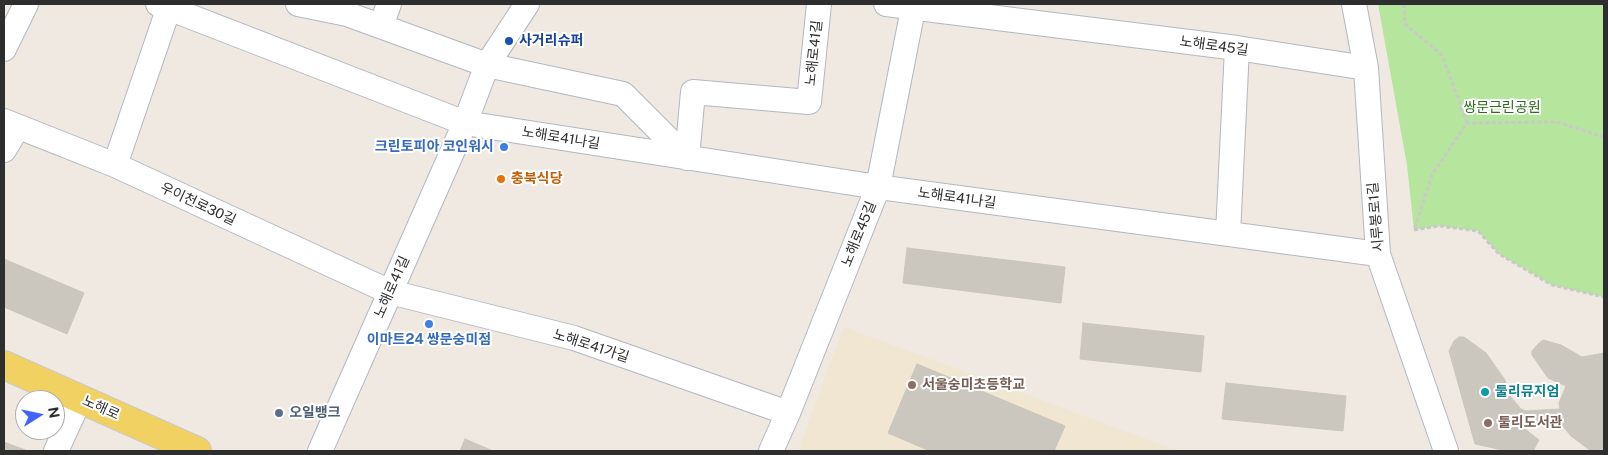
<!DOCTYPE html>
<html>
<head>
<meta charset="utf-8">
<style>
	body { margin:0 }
	#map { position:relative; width:1608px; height:455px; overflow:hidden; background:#efe9e1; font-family:"Public Sans",sans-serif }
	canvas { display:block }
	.frame { position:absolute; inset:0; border:5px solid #2e2e2e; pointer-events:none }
	.north { position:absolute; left:15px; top:390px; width:50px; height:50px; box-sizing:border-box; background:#fff; border:1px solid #ababab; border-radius:50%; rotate:80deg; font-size:14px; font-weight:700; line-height:20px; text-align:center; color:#2e2e2e }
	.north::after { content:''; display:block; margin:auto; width:18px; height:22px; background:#4264fb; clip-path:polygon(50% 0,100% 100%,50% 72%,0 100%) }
</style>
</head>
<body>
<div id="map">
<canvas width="1608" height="455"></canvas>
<div class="frame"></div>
<div class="north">N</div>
</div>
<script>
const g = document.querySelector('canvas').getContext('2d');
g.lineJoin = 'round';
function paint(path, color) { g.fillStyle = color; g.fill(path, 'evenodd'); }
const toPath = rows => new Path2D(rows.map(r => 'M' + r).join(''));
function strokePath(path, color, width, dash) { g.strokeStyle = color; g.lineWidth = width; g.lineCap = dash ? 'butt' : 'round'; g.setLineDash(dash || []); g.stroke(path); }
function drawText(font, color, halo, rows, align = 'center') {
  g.font = font + ' "Public Sans","Noto Sans KR",sans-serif'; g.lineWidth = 4; g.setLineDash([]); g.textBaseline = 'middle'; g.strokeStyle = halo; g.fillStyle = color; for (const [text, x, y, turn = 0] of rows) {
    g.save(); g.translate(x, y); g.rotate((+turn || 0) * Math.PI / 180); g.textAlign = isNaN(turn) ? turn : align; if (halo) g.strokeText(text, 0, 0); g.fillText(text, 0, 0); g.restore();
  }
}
paint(toPath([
	[844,327,1179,451,798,451]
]), '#f0e6d1');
paint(toPath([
	[1378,4,1604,4,1604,297,1552,285,1499,254,1478,231,1439,226,1414,230,1407,165]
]), '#b6e59e');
const building = toPath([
	[907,248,1065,267,1061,303,903,283,907,248],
	[4,259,84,293,67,334,4,307,4,259],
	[1083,323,1204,336,1201,372,1080,359,1083,323],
	[1459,337,1464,337,1486,353,1505,380,1510,396,1521,409,1526,411,1560,409,1559,403,1566,386,1548,378,1532,355,1532,351,1538,344,1543,340,1561,345,1582,357,1604,353,1604,451,1591,451,1571,436,1561,424,1520,425,1539,440,1533,451,1507,451,1475,444,1449,351,1454,341,1459,337],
	[917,364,1065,426,1054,451,930,451,888,433,917,364],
	[1226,383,1346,396,1343,431,1222,419,1226,383],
	[465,439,493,451,460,451,465,439],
	[4,442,28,451,4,451,4,442]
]);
paint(building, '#cbc7bf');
strokePath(building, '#cbc5ba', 1);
const minor = toPath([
	[158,4,465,123,878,187,1378,254],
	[298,4,347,14,487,65,623,94,687,158],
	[886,4,1237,48,1366,68],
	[1354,4,1366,68,1378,254,1446,451],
	[381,26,389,4],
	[4,49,26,4],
	[4,121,115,165,390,292,574,338,788,413],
	[4,150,18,127],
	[687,158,693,92,809,102,819,4],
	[115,165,169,7],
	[1228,234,1237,48],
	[56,451,80,399],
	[320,451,465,123,487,65,527,4],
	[771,451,788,413,878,187,914,4]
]);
const major = toPath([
	[4,365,197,451]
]);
strokePath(minor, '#b4b7c1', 26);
strokePath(major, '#c9c9c9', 30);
strokePath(toPath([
	[1404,4,1405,24,1442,55,1467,123],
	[1604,137,1557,122,1467,123,1432,175,1414,230,1439,226,1478,231,1499,254,1552,285,1604,297]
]), '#c9c9c9', 3, [4, 2.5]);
strokePath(minor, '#fff', 24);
strokePath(major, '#f2d163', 28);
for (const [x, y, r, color] of [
	[509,41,5,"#1a4fb4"],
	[504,147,5,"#3f7fe0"],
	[501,179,5,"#e8710a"],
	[429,324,5,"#3f7fe0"],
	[912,385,5,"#8d6e63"],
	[1485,392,5,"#0f9aa8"],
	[279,413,5,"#5c6f8a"],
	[1488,423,5,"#8d6e63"]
]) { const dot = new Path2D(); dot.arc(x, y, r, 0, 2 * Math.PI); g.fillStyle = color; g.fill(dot); strokePath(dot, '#fff', 2); }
drawText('bold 14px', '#164399', '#fff', [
	["사거리슈퍼",519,41]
], 'left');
drawText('14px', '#2e2e2e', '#fff', [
	["노해로45길",1214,46,8],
	["노해로41길",814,53,-84],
	["노해로41나길",561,138,9],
	["노해로41나길",957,198,8],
	["우이천로30길",198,204,25],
	["시루봉로1길",1376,217,-95],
	["노해로45길",859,234,-68],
	["노해로41길",392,287,-66],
	["노해로41가길",591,346,18],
	["노해로",101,408,24]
]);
drawText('14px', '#2c6e1b', '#fff', [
	["쌍문근린공원",1502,108]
]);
drawText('bold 14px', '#366cbe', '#fff', [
	["크린토피아 코인워시",494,147],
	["이마트24 쌍문숭미점",429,340,"center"]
], 'right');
drawText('bold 14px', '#c56008', '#fff', [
	["충북식당",511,179]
], 'left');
drawText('bold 14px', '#785e54', '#fff', [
	["서울숭미초등학교",922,385],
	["둘리도서관",1498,423]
], 'left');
drawText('bold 14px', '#0d838f', '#fff', [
	["둘리뮤지엄",1495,392]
], 'left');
drawText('bold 14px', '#4e5e75', '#fff', [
	["오일뱅크",289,413]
], 'left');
</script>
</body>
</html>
